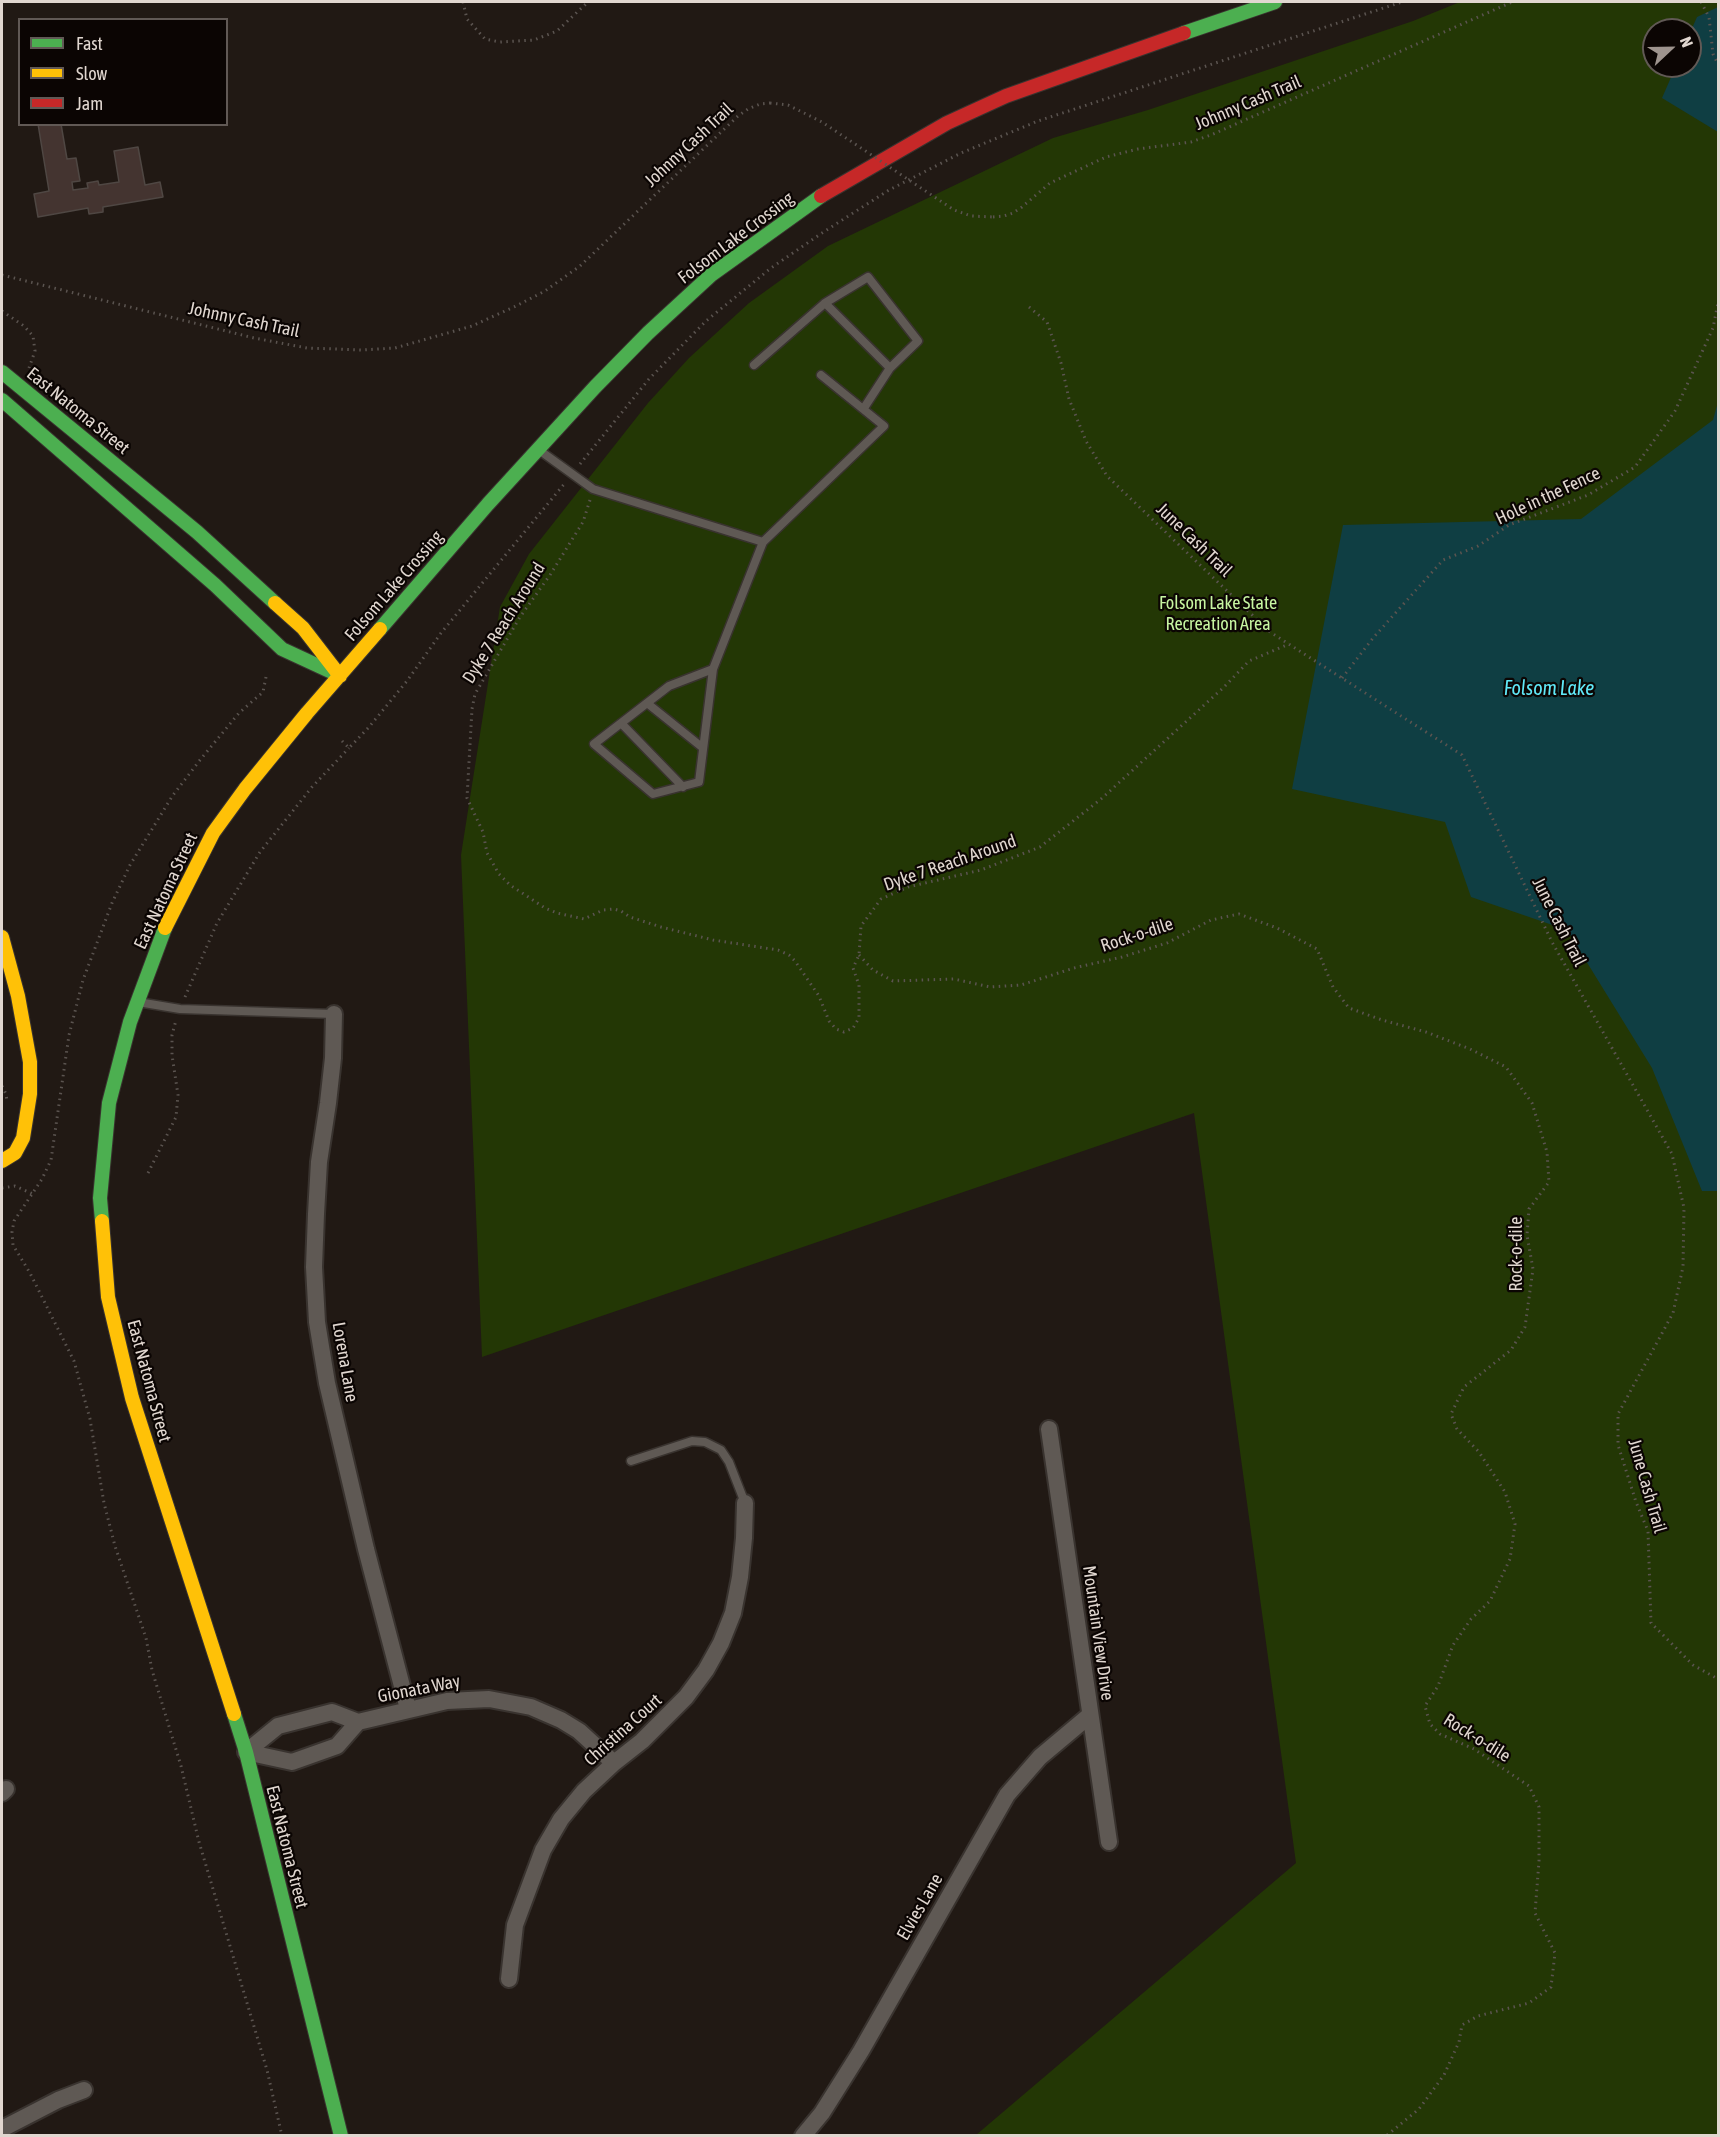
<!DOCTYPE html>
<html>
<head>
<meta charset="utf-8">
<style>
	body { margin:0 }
	#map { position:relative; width:1720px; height:2137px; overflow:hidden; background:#211914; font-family:"Asap Condensed",sans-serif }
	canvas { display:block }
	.frame { position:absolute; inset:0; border:3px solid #e1d7d0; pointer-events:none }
	.legend { position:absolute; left:18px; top:18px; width:210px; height:108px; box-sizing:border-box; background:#0b0503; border:2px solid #615955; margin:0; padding:8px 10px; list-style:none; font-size:18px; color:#e1d7d0 }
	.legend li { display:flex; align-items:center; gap:12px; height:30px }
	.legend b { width:30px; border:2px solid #615955 }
	.north { position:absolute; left:1642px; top:18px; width:60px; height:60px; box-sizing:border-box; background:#0b0503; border:2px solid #615955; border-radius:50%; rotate:68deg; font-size:16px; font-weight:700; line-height:24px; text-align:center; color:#e1d7d0 }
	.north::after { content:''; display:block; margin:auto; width:21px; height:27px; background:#9e948e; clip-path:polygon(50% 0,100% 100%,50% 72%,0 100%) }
</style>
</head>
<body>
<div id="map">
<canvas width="1720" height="2137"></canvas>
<div class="frame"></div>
<ul class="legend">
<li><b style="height:8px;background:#4caf50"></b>Fast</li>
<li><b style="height:8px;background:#ffc107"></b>Slow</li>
<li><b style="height:8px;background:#c62828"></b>Jam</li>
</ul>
<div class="north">N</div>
</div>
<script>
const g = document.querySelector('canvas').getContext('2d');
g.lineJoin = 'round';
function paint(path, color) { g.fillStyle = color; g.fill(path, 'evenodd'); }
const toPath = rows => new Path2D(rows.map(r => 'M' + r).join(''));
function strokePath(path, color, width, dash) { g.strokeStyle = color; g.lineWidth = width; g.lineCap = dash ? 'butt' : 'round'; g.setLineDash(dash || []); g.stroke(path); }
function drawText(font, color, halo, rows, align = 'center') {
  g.font = font + ' "Asap Condensed",sans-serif'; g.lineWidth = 4.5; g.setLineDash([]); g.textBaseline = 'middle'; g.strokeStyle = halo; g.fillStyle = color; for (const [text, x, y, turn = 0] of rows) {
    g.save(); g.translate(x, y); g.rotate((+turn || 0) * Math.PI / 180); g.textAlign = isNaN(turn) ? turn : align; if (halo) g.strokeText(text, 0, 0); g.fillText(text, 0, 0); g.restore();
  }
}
paint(toPath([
	[1460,2,1718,2,1718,2135,976,2135,1296,1863,1194,1113,482,1357,461,855,500,607,529,554,648,403,689,358,749,303,828,246,1053,138,1148,110,1413,21],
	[1654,30,1690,30,1690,66,1654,66]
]), '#233705');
paint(toPath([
	[1718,7,1718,132,1662,98,1676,66,1690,66,1690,33,1697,17],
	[1718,402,1718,1191,1702,1191,1652,1068,1567,930,1471,897,1445,822,1292,789,1343,525,1581,519,1713,420]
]), '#0f3e43');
const building = toPath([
	[38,124,61,124,67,159,76,158,80,181,72,182,73,190,88,188,87,183,98,181,99,185,119,182,114,151,138,147,145,185,160,182,163,197,103,207,103,212,89,214,88,208,38,217,34,194,49,191,38,124]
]);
paint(building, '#443430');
strokePath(building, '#4f4743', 1.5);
const lane = toPath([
	[825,303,868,277,918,341,890,368],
	[754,365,825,303,890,368,864,408],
	[539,450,593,489,763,542,884,426,821,375],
	[713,669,669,686,594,744,653,794,699,782,713,669,763,542],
	[647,703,703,748],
	[621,723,683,787],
	[138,1002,180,1009,334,1014],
	[631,1461,692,1441,705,1442,721,1450,729,1462,745,1503]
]);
const street = toPath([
	[334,1014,333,1058,328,1103,319,1162,316,1214,314,1267,317,1322,327,1383,366,1549,408,1709],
	[1049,1429,1109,1842],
	[246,1752,278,1726,332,1712,358,1722,447,1701,489,1699,531,1707,561,1720,579,1731,614,1763],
	[246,1752,292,1762,337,1746,358,1722],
	[2,1793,6,1789],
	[509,1979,515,1925,543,1850,561,1819,584,1791,614,1763,642,1741,686,1697,706,1670,721,1643,733,1613,740,1577,744,1538,745,1503],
	[2,2129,58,2100,84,2090],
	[803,2136,822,2113,861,2051,1007,1795,1040,1757,1090,1715]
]);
const fast = toPath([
	[1184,33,1275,2],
	[2,372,197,532,275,603],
	[2,400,215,585,282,649,336,674],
	[380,629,488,504,595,387,648,333,711,275,821,196],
	[102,1221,100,1198,109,1103,130,1022,165,928],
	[234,1714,246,1752,341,2136]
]);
const slow = toPath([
	[275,603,303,628,340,676],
	[165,928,213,833,245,789,307,713,380,629],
	[2,937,18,996,30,1062,30,1094,23,1138,15,1153,2,1161],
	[102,1221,108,1297,132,1398,234,1714]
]);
const jam = toPath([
	[821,196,947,123,1006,96,1184,33]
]);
strokePath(lane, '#39332f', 11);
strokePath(street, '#39332f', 20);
strokePath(fast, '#39332f', 16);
strokePath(slow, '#39332f', 16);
strokePath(jam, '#39332f', 16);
strokePath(toPath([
	[463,2,467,19,485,39,500,42,534,40,557,31,588,2],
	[1701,2,1709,17,1713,54,1718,64],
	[993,217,1004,216,1013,213,1022,207,1050,183,1106,157,1138,149,1191,142,1211,135,1512,2],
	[2,275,254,338,307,348,362,350,395,348,472,326,516,306,545,291,580,266,738,116,748,109,760,104,770,103],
	[1029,307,1047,322,1061,363,1069,399,1086,441,1107,476,1270,632,1462,755,1552,942,1672,1154,1684,1208,1683,1267,1673,1313,1618,1414,1618,1445,1636,1502,1648,1531,1651,1623,1693,1665,1718,1679],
	[2,311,24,326,33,336,35,351,29,368],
	[580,464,649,379,706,321,771,268,822,233,889,190,961,153,1038,121,1402,2],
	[590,500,583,522,550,575,520,617,475,694,472,709,467,798,483,832,487,853,499,874,510,885,545,908,557,913,584,919,603,910,614,909,621,911,630,917,661,927,713,940,778,950,789,955,795,961,819,996,829,1021,836,1029,844,1032,853,1028,859,1018,859,985,853,968,859,955,861,926,881,899,908,887,981,870,1040,847,1101,799,1224,687,1249,661,1289,644],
	[266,677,263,692,239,713,200,760,173,795,130,865,112,903,83,980,69,1035,51,1160,42,1179,14,1221,12,1232,13,1245,30,1273,74,1361,90,1419,104,1503,115,1546,146,1638,152,1670,181,1766,199,1842,267,2070,282,2136],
	[1342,678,1373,638,1443,560,1478,546,1509,525,1588,495,1635,467,1675,411,1713,328,1718,303],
	[342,741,349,748,369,727,407,681,441,633,565,483],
	[859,955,873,970,893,981,954,979,990,987,1021,985,1074,968,1122,957,1167,943,1211,920,1239,914,1277,928,1317,949,1333,987,1349,1008,1382,1020,1426,1032,1470,1049,1506,1067,1532,1103,1547,1152,1549,1182,1529,1209,1527,1235,1533,1269,1525,1327,1511,1350,1464,1387,1451,1414,1457,1429,1479,1452,1505,1492,1515,1524,1510,1559,1490,1601,1471,1619,1453,1645,1438,1686,1425,1706,1430,1724,1440,1734,1474,1749,1529,1786,1539,1807,1539,1861,1535,1913,1555,1953,1551,1987,1529,2003,1478,2016,1462,2025,1459,2042,1444,2075,1419,2109,1386,2136],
	[185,997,217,923,260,852,312,787,349,748],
	[2,1086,6,1094,7,1101],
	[148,1173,176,1117,178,1095,172,1055,172,1035,176,1020],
	[2,1188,15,1186,33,1194]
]), '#5b5450', 3, [1.5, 4.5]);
strokePath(lane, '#5f5954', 8);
strokePath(street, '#5f5954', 16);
strokePath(fast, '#4caf50', 14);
strokePath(slow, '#ffc107', 14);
strokePath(jam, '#c62828', 14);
strokePath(toPath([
	[770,103,788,105,822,122,954,210,971,216,993,217]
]), '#5b5450', 3, [1.5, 4.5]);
drawText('18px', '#e1d7d0', '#0b0503', [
	["Johnny Cash Trail",1248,103,-23],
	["Johnny Cash Trail",689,145,-43],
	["Folsom Lake Crossing",736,238,-37],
	["Johnny Cash Trail",244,320,12],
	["East Natoma Street",78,411,39],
	["Hole in the Fence",1548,496,-25],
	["June Cash Trail",1194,540,44],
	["Folsom Lake Crossing",394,586,-49],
	["Dyke 7 Reach Around",504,623,-58],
	["Dyke 7 Reach Around",950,863,-19],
	["East Natoma Street",166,891,-65],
	["June Cash Trail",1559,922,63],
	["Rock-o-dile",1137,935,-18],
	["Rock-o-dile",1516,1254,-90],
	["Lorena Lane",345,1362,80],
	["East Natoma Street",149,1381,75],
	["June Cash Trail",1647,1486,74],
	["Mountain View Drive",1098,1633,82],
	["Gionata Way",419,1689,-11],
	["Christina Court",623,1730,-42],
	["Rock-o-dile",1477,1738,32],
	["East Natoma Street",287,1847,76],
	["Elvies Lane",920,1907,-60]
]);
drawText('18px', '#c7f5a1', '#0b0503', [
	["Folsom Lake State",1218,603],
	["Recreation Area",1218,624]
]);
drawText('italic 20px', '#60e9f8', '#0b0503', [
	["Folsom Lake",1549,689]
]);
</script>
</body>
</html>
